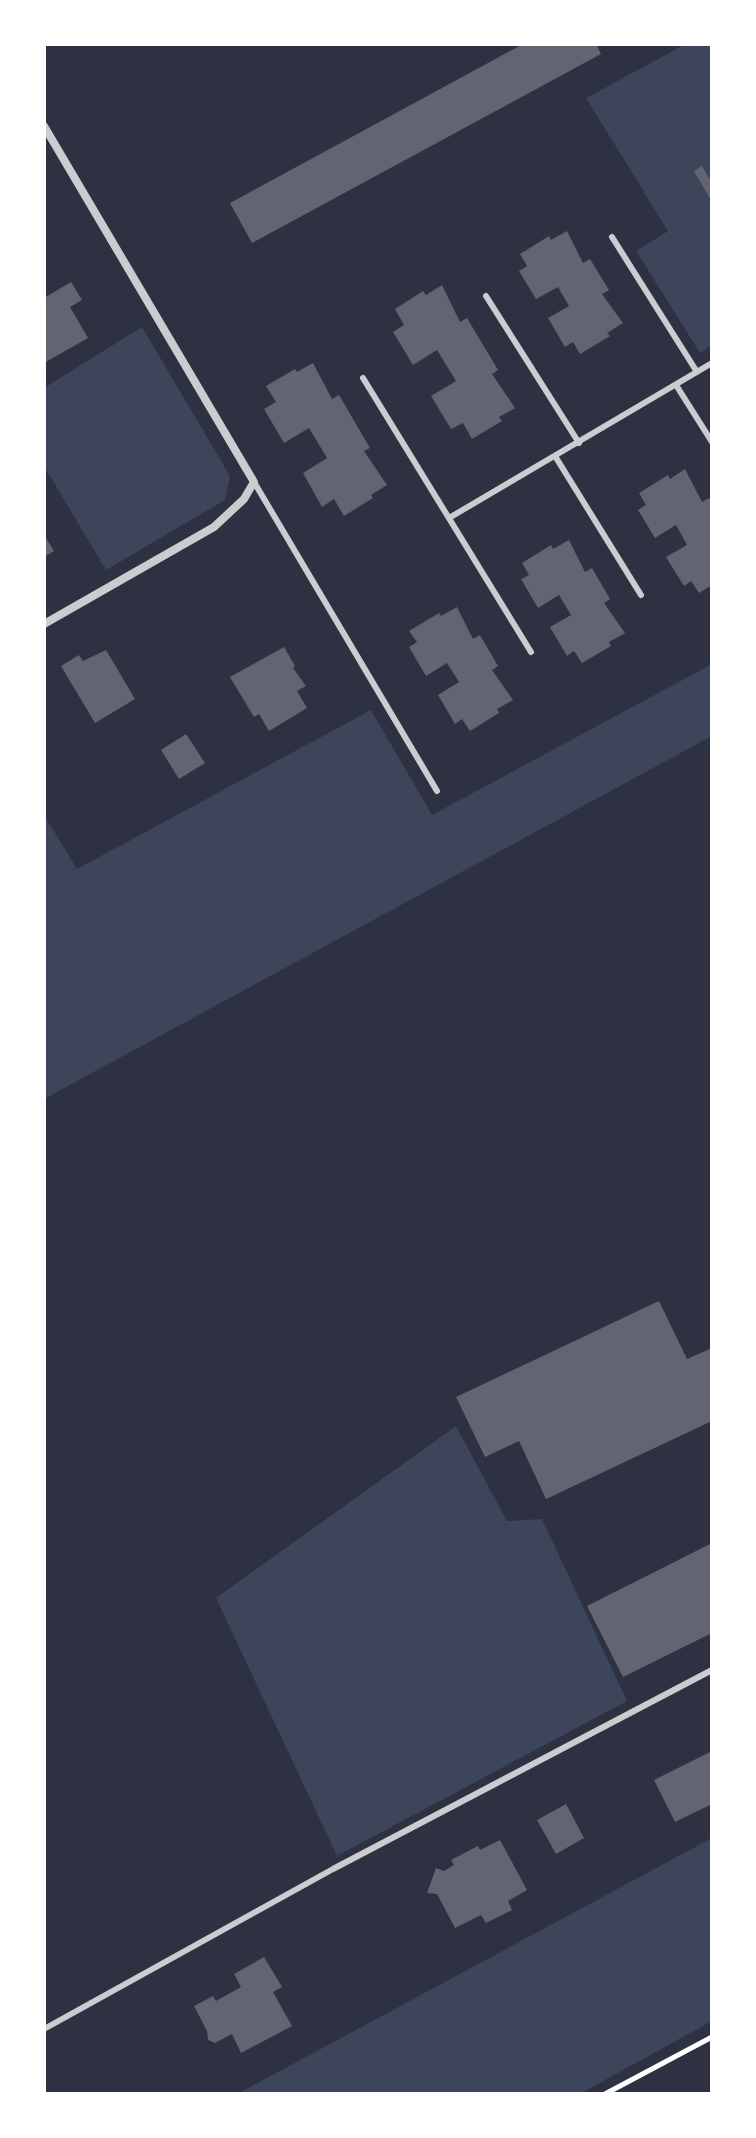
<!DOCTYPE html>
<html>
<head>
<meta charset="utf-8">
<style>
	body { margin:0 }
	#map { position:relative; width:756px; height:2138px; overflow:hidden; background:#2d3142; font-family:"Work Sans",sans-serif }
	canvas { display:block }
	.frame { position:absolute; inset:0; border:46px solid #fff; pointer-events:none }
</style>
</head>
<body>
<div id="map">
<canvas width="756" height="2138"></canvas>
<div class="frame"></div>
</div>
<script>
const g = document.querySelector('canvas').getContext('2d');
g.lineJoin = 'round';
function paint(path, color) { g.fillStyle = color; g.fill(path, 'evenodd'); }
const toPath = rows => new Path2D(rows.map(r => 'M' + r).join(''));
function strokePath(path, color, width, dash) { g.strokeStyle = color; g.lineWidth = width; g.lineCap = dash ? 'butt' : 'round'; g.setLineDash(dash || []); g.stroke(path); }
paint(toPath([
	[686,44,712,44,712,345,700,353,636,251,668,231,586,98],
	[142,327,230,476,225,500,106,570,44,466,44,388],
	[712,664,712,736,44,1099,44,815,77,869,371,710,432,815],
	[456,1426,507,1521,542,1519,627,1701,337,1856,216,1598],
	[712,1838,712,2021,580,2094,237,2094]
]), '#3c4559');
paint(toPath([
	[523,44,596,44,601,54,252,243,230,203],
	[702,166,712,183,712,202,694,171],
	[567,231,583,263,590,259,609,290,602,294,623,323,607,333,610,336,580,354,573,342,565,347,548,318,569,306,558,287,536,299,519,271,527,266,520,254,549,236,551,240],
	[71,282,82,300,70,307,88,338,44,363,44,298],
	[442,285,460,322,467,318,498,370,492,374,515,408,499,417,502,421,472,439,463,423,451,429,431,396,456,381,437,350,413,365,393,332,404,325,395,309,423,291,426,295],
	[313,363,332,399,339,395,370,448,364,451,387,485,371,495,373,498,344,516,334,499,322,507,303,473,327,458,309,428,284,443,264,409,276,402,266,386,295,369,297,372],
	[685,469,702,502,709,498,712,503,712,585,699,593,691,581,684,586,666,557,687,545,676,525,655,538,638,510,646,505,639,493,668,475,670,479],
	[44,535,54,551,44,557],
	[569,540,585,572,592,568,610,599,604,603,625,633,609,642,611,646,582,663,574,651,567,656,550,627,571,615,559,595,538,608,521,579,529,575,522,563,551,545,553,549],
	[457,607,473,639,480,635,498,666,492,670,513,700,497,709,499,713,470,731,462,719,455,724,438,695,459,682,447,663,426,676,409,647,417,642,409,631,439,613,441,616],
	[284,647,295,666,293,668,306,686,297,691,307,708,269,731,259,714,254,717,230,677],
	[106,650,135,699,95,723,61,666,79,655,83,661],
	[186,734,205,763,179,779,161,750],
	[659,1301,687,1359,712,1348,712,1421,546,1499,519,1441,485,1457,456,1397],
	[712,1543,712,1633,623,1677,587,1606],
	[712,1751,712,1804,675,1822,654,1780],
	[566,1804,584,1838,556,1854,537,1820],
	[500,1840,527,1890,508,1901,512,1910,486,1923,481,1915,455,1928,437,1894,427,1893,436,1868,444,1871,454,1865,451,1860,478,1846,480,1850],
	[264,1957,282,1987,273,1992,292,2026,241,2053,232,2034,215,2043,208,2040,207,2031,194,2006,213,1996,216,2001,241,1987,234,1974]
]), '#626471');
strokePath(toPath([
	[605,2094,712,2037]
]), '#fff', 5);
strokePath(toPath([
	[612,237,697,372],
	[486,296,579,443],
	[363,378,531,652],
	[676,385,712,442],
	[555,456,641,595],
	[254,482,437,791],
	[449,518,712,363],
	[44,2029,333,1869,712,1670]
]), '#caccd0', 6);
strokePath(toPath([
	[44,126,254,482,244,499,214,527,44,624]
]), '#caccd0', 8);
</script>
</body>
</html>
